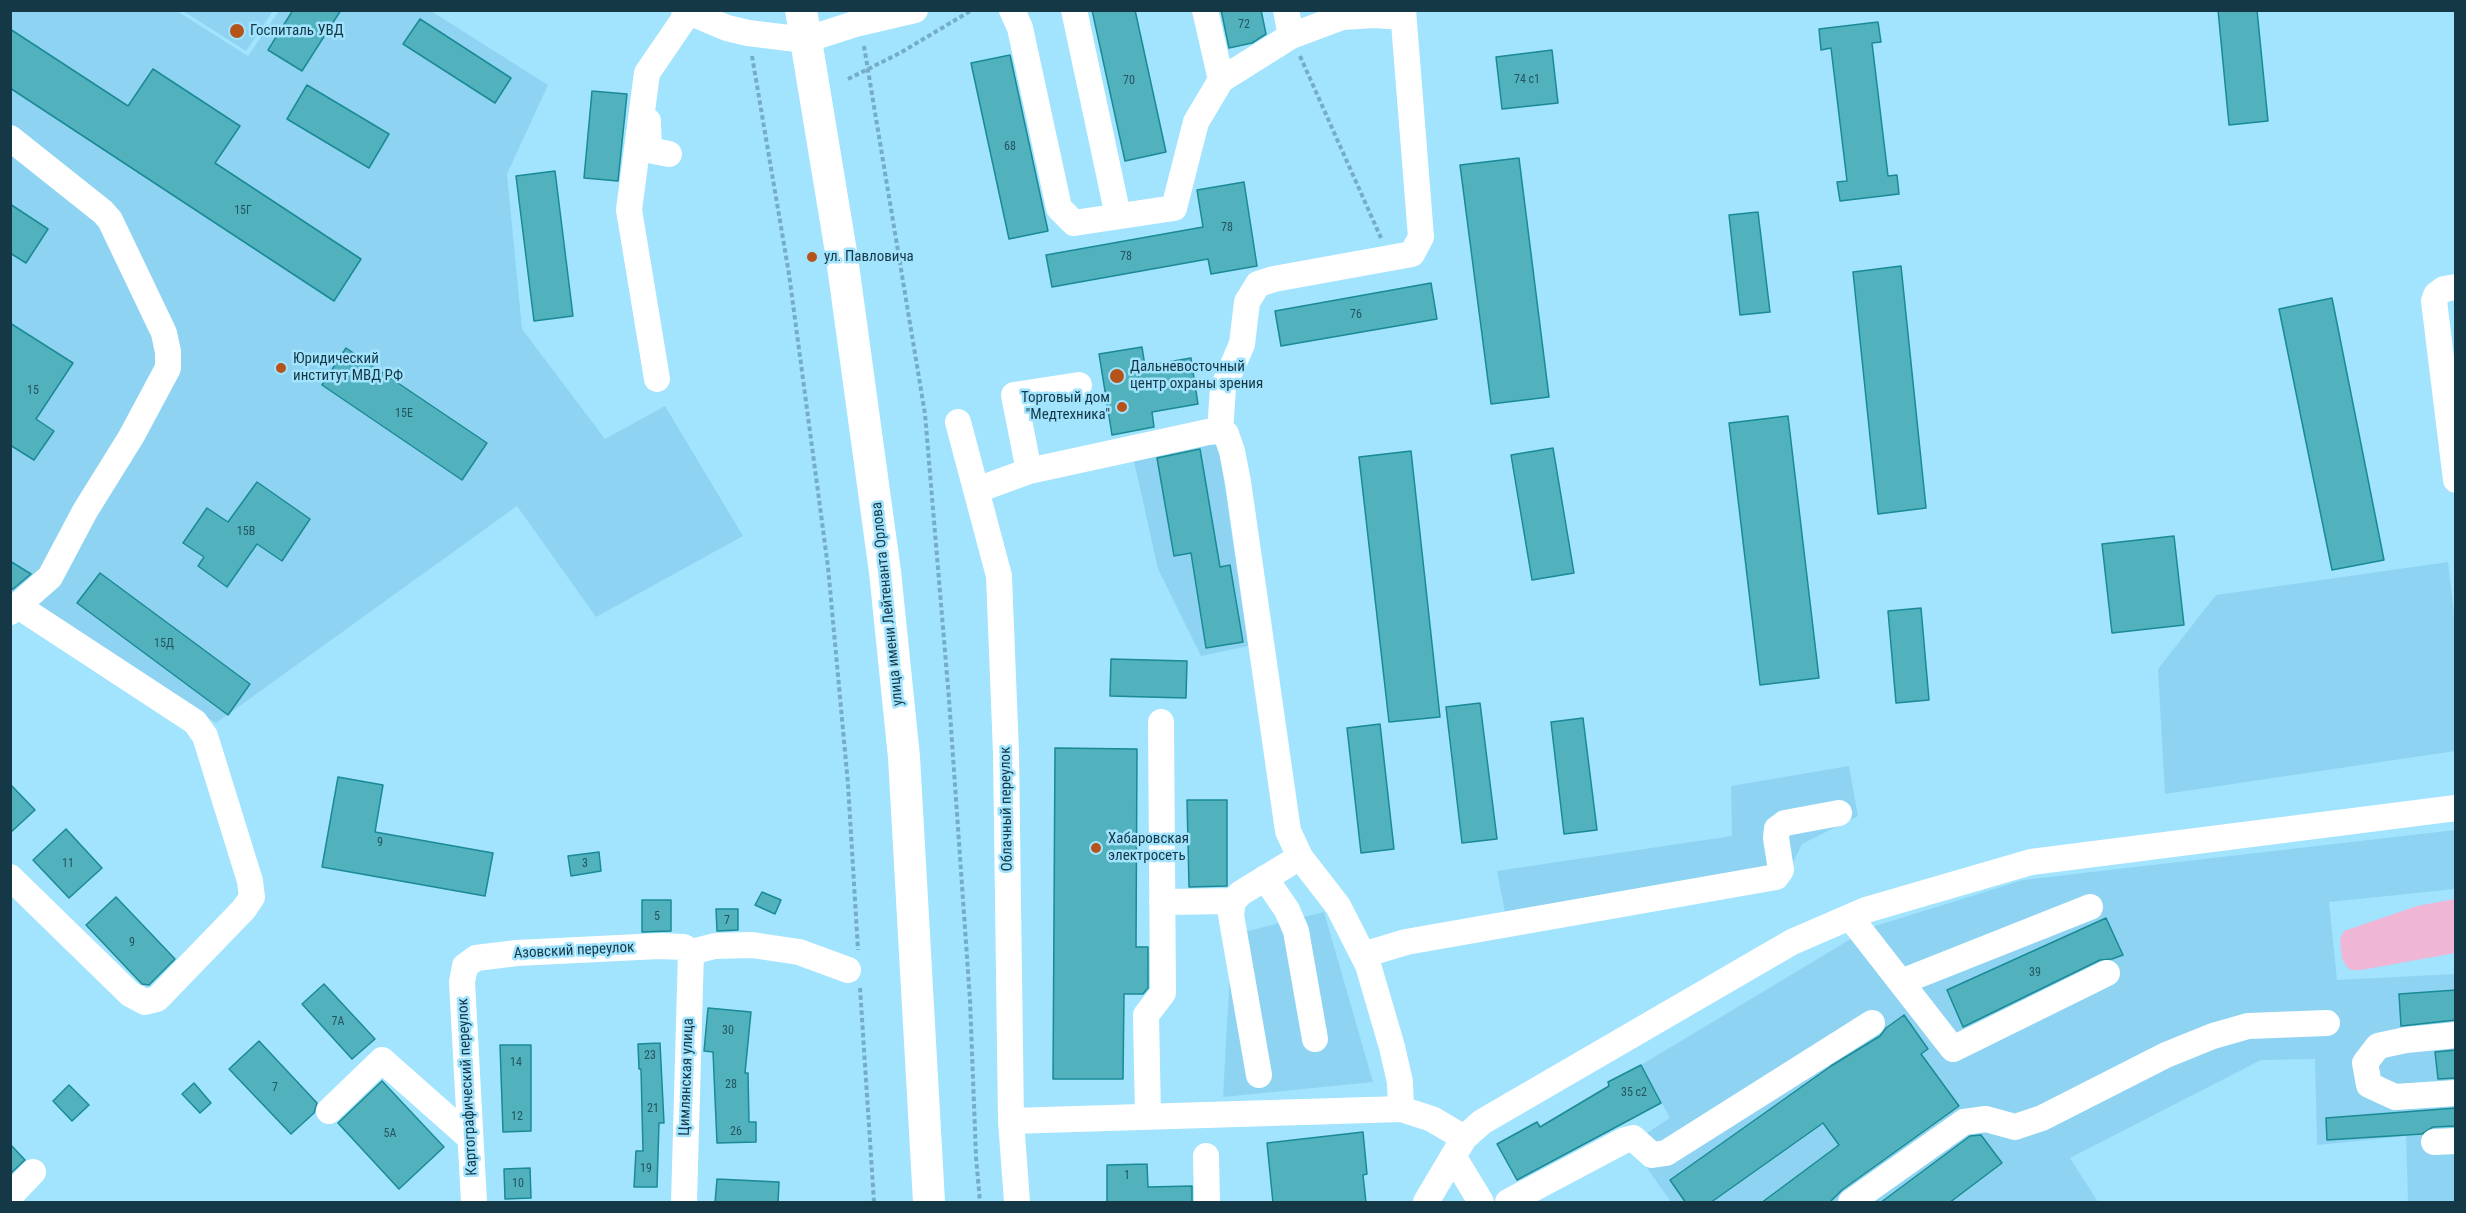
<!DOCTYPE html>
<html>
<head>
<meta charset="utf-8">
<style>
	body { margin:0 }
	#map { position:relative; width:2466px; height:1213px; overflow:hidden; background:#a2e3fe; font-family:"Roboto Condensed",sans-serif }
	canvas { display:block }
	.frame { position:absolute; inset:0; border:12px solid #143845; pointer-events:none }
</style>
</head>
<body>
<div id="map">
<canvas width="2466" height="1213"></canvas>
<div class="frame"></div>
</div>
<script>
const g = document.querySelector('canvas').getContext('2d');
g.lineJoin = 'round';
function paint(path, color) { g.fillStyle = color; g.fill(path, 'evenodd'); }
const toPath = rows => new Path2D(rows.map(r => 'M' + r).join(''));
function strokePath(path, color, width, dash) { g.strokeStyle = color; g.lineWidth = width; g.lineCap = dash ? 'butt' : 'round'; g.setLineDash(dash || []); g.stroke(path); }
function drawText(font, color, halo, rows, align = 'center') {
  g.font = font + ' "Roboto Condensed",sans-serif'; g.lineWidth = 5; g.setLineDash([]); g.textBaseline = 'middle'; g.strokeStyle = halo; g.fillStyle = color; for (const [text, x, y, turn = 0] of rows) {
    g.save(); g.translate(x, y); g.rotate((+turn || 0) * Math.PI / 180); g.textAlign = isNaN(turn) ? turn : align; if (halo) g.strokeText(text, 0, 0); g.fillText(text, 0, 0); g.restore();
  }
}
paint(toPath([
	[10,11,177,11,248,56,279,11,431,11,548,85,507,174,522,329,605,439,665,406,743,536,596,617,517,506,216,723,11,590],
	[183,11,273,11,246,51],
	[1218,439,1248,646,1201,656,1158,569,1133,457],
	[2448,562,2456,630,2455,751,2165,794,2158,669,2216,595],
	[1849,766,1858,816,1802,844,1785,879,1509,933,1497,871,1732,836,1731,786],
	[2455,830,2455,889,2329,902,2337,980,2455,974,2455,1202,2408,1202,2406,1136,2317,1145,2315,1059,2261,1060,2070,1158,2098,1202,1671,1202,1630,1144,1670,1118,1641,1065,1869,928,2023,880],
	[1324,912,1373,1082,1223,1097,1232,935]
]), '#8ed4f2');
paint(toPath([
	[2455,899,2455,953,2361,970,2351,970,2346,966,2342,958,2340,939,2344,931,2417,906]
]), '#f0b6d5');
const building = toPath([
	[293,10,341,10,302,71,268,50,293,10],
	[1092,10,1135,10,1166,152,1125,161,1092,10],
	[1221,10,1261,10,1266,34,1252,43,1229,48,1221,10],
	[2218,10,2257,10,2268,121,2229,125,2218,10],
	[420,19,511,78,495,103,403,44,420,19],
	[1878,22,1881,42,1872,43,1888,176,1897,175,1899,194,1840,201,1837,182,1847,181,1831,48,1821,50,1819,29,1878,22],
	[10,29,128,106,153,69,240,126,215,163,361,259,334,301,10,88,10,29],
	[1552,50,1558,103,1502,109,1496,57,1552,50],
	[1010,55,1048,231,1009,239,971,63,1010,55],
	[307,85,389,134,369,168,287,119,307,85],
	[592,91,627,94,618,181,584,178,592,91],
	[1519,158,1549,397,1491,404,1460,165,1519,158],
	[555,171,573,316,534,321,516,176,555,171],
	[1244,182,1257,266,1211,274,1208,259,1052,287,1046,255,1203,227,1197,190,1244,182],
	[10,204,48,229,26,263,10,253,10,204],
	[1758,212,1770,312,1740,315,1729,215,1758,212],
	[1901,266,1926,508,1878,514,1853,272,1901,266],
	[1431,283,1437,319,1281,346,1275,311,1431,283],
	[2332,298,2384,560,2332,570,2279,309,2332,298],
	[10,323,73,363,36,419,54,431,34,460,10,445,10,323],
	[1142,347,1145,366,1191,358,1198,404,1152,412,1154,427,1112,435,1099,354,1142,347],
	[346,348,487,443,462,480,322,385,346,348],
	[1788,416,1819,678,1760,685,1729,423,1788,416],
	[1553,448,1574,573,1532,580,1511,455,1553,448],
	[1200,449,1220,567,1230,565,1243,642,1206,648,1191,553,1174,556,1157,458,1200,449],
	[1411,451,1440,717,1389,722,1359,457,1411,451],
	[257,482,310,519,282,561,257,544,227,587,198,566,204,557,183,543,207,508,228,522,257,482],
	[2174,536,2184,625,2112,633,2102,544,2174,536],
	[10,561,31,574,13,589,10,588,10,561],
	[100,573,250,684,228,715,77,603,100,573],
	[1921,608,1929,700,1896,703,1888,611,1921,608],
	[1111,659,1187,661,1186,698,1110,696,1111,659],
	[1480,703,1497,839,1462,843,1446,707,1480,703],
	[1583,718,1597,830,1564,834,1551,722,1583,718],
	[1380,724,1394,849,1361,853,1347,728,1380,724],
	[1055,748,1137,749,1136,947,1148,947,1148,988,1143,994,1124,994,1123,1079,1053,1079,1055,748],
	[338,777,383,785,375,832,493,853,485,896,322,867,338,777],
	[10,784,35,810,10,833,10,784],
	[1187,800,1227,800,1227,886,1189,887,1187,800],
	[66,829,102,868,69,898,33,860,66,829],
	[599,852,601,871,571,876,568,856,599,852],
	[762,892,781,900,775,914,755,905,762,892],
	[116,897,175,959,149,985,142,984,86,925,116,897],
	[642,900,671,900,671,931,642,932,642,900],
	[716,909,738,909,738,930,717,931,716,909],
	[2106,918,2123,955,2112,959,2100,960,1963,1027,1947,990,2106,918],
	[324,984,375,1039,352,1059,302,1004,324,984],
	[2456,990,2456,1020,2401,1026,2399,994,2456,990],
	[708,1008,751,1012,745,1073,748,1073,749,1122,756,1122,756,1142,717,1143,713,1052,704,1051,708,1008],
	[1904,1015,1928,1049,1921,1054,1959,1106,1842,1190,1829,1203,1761,1203,1839,1145,1823,1123,1710,1203,1686,1203,1670,1180,1831,1066,1880,1036,1886,1028,1904,1015],
	[259,1041,317,1103,314,1113,291,1134,229,1069,259,1041],
	[660,1043,664,1123,659,1123,657,1187,634,1187,636,1151,643,1151,641,1069,639,1069,638,1044,660,1043],
	[500,1045,531,1045,531,1131,503,1132,500,1045],
	[2456,1050,2456,1078,2438,1079,2435,1052,2456,1050],
	[1641,1065,1661,1103,1517,1180,1497,1144,1537,1122,1540,1127,1609,1086,1608,1082,1641,1065],
	[382,1081,444,1147,399,1189,338,1123,382,1081],
	[194,1083,211,1103,200,1113,182,1094,194,1083],
	[69,1085,89,1105,72,1121,53,1101,69,1085],
	[2456,1108,2456,1126,2433,1127,2422,1134,2327,1140,2326,1118,2456,1108],
	[1363,1132,1367,1174,1363,1175,1366,1203,1273,1203,1267,1143,1363,1132],
	[1981,1135,2002,1163,1949,1203,1880,1203,1970,1136,1981,1135],
	[10,1144,25,1160,10,1174,10,1144],
	[1147,1164,1148,1187,1192,1186,1192,1203,1107,1203,1107,1165,1147,1164],
	[530,1168,531,1198,505,1199,504,1169,530,1168],
	[717,1179,779,1182,778,1203,715,1203,717,1179]
]);
paint(building, '#51b1bc');
strokePath(building, '#1a8a96', 1.5);
strokePath(toPath([
	[864,46,925,414,949,699,970,1000,976,1157,980,1202],
	[752,56,789,274,828,567,848,784,858,950],
	[1300,56,1381,238],
	[848,79,900,53,972,10],
	[860,988,874,1202]
]), '#75adc4', 4, [4.5, 3]);
strokePath(toPath([
	[684,10,727,28,748,33,805,40,855,24,915,10],
	[1012,10,1020,28,1059,208,1074,223,1174,208,1196,122,1221,80],
	[1074,10,1118,216],
	[1205,10,1221,80,1291,36],
	[1286,10,1291,36,1342,17,1374,15,1403,17],
	[648,121,649,150,669,154],
	[10,138,103,212,110,220,164,333,168,352,168,368,131,437,85,511,50,577,10,612],
	[2456,287,2444,289,2436,295,2434,301,2456,480],
	[657,379,629,210,647,73,688,13],
	[958,422,999,576,1006,753,1011,1121,1017,1202],
	[1220,431,1223,388,1242,344,1247,302,1258,284,1274,279,1412,254,1421,237,1403,10],
	[1029,471,1014,395,1079,385],
	[977,490,1029,471,1208,432,1220,431,1226,434,1232,451,1238,482,1288,831,1300,857,1338,906,1368,965,1392,1047,1400,1082,1401,1109],
	[10,877,130,994,145,1002,157,999,244,909,252,897,250,881,205,736,195,722,18,606],
	[1265,878,1287,910,1296,931,1315,1039],
	[1162,902,1233,901],
	[1850,917,1953,1049,2107,973],
	[691,952,715,946,752,945,799,952,848,970],
	[1363,955,1406,942,1776,877,1781,870,1776,838,1777,829,1785,823,1839,813],
	[1901,982,2090,907],
	[2456,1035,2406,1040,2378,1046,2365,1063,2369,1085,2395,1097,2456,1093],
	[1259,1075,1231,915,1233,901,1241,893,1300,857],
	[329,1111,382,1060,469,1137],
	[1148,1116,1146,1015,1163,993,1161,722],
	[1011,1121,1401,1109,1432,1119,1464,1138],
	[2434,1142,2456,1141],
	[1206,1156,1207,1202],
	[1453,1156,1481,1202],
	[10,1196,33,1172],
	[474,1202,462,982,465,966,476,958,517,953,659,946,684,947,691,952],
	[684,1202,691,952],
	[1426,1202,1464,1138,1482,1122,1792,942,1866,910,2031,862,2456,808],
	[1508,1202,1625,1140,1633,1138,1652,1155,1666,1153,1872,1023],
	[1851,1202,1964,1122,1986,1119,2015,1127,2042,1118,2166,1055,2213,1036,2248,1026,2327,1023]
]), '#fff', 26);
strokePath(toPath([
	[801,10,842,258,885,572,904,757,929,1202]
]), '#fff', 32);
for (const [x, y, r, color] of [
	[237,31,8,"#b6531b"],
	[812,257,6,"#b6531b"],
	[281,368,6,"#b6531b"],
	[1117,376,8,"#b6531b"],
	[1122,407,6,"#b6531b"],
	[1096,848,6,"#b6531b"]
]) { const dot = new Path2D(); dot.arc(x, y, r, 0, 2 * Math.PI); g.fillStyle = color; g.fill(dot); strokePath(dot, '#a2e3fe', 2); }
drawText('12px', '#235663', null, [
	["72",1244,25],
	["74 с1",1527,80],
	["70",1129,81],
	["68",1010,147],
	["15Г",243,211],
	["78",1227,228],
	["78",1126,257],
	["76",1356,315],
	["15",33,391],
	["15Е",404,414],
	["15В",246,532],
	["15Д",164,644],
	["9",380,843],
	["11",68,864],
	["3",585,864],
	["5",657,917],
	["7",727,921],
	["9",132,943],
	["39",2035,973],
	["7А",338,1022],
	["30",728,1031],
	["23",650,1056],
	["14",516,1063],
	["28",731,1085],
	["7",275,1088],
	["35 с2",1634,1093],
	["21",653,1109],
	["12",517,1117],
	["26",736,1132],
	["5А",390,1134],
	["19",646,1169],
	["1",1127,1176],
	["10",518,1184]
]);
drawText('15px', '#143845', '#a2e3fe', [
	["Госпиталь УВД",250,31],
	["ул. Павловича",824,257],
	["Юридический",293,359],
	["институт МВД РФ",293,376],
	["Дальневосточный",1130,367],
	["центр охраны зрения",1130,384],
	["Торговый дом",1110,398,"right"],
	["\"Медтехника\"",1110,415,"right"],
	["Хабаровская",1108,839],
	["электросеть",1108,856]
], 'left');
drawText('15px', '#143845', '#a2e3fe', [
	["улица имени Лейтенанта Орлова",888,604,-96],
	["Облачный переулок",1007,809,-91],
	["Азовский переулок",574,951,-3],
	["Цимлянская улица",687,1077,-88],
	["Картографический переулок",468,1087,-93]
]);
</script>
</body>
</html>
